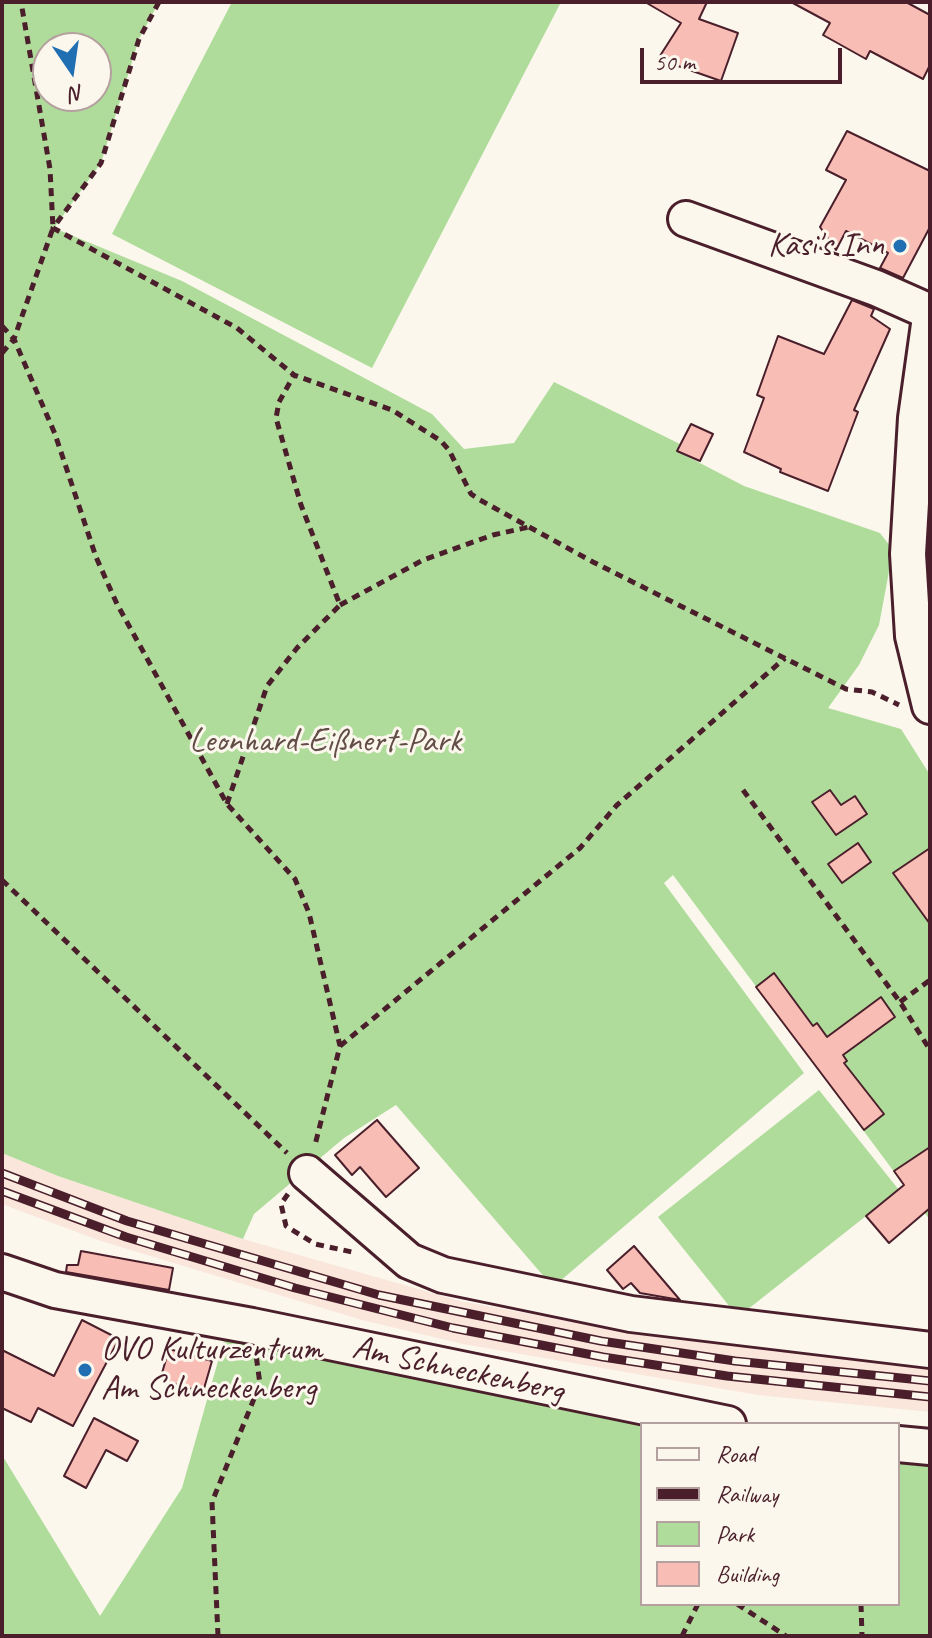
<!DOCTYPE html>
<html>
<head>
<meta charset="utf-8">
<style>
	body { margin:0 }
	#map { position:relative; width:932px; height:1638px; overflow:hidden; background:#fbf7ec; font-family:Caveat,sans-serif }
	canvas { display:block }
	.frame { position:absolute; inset:0; border:4px solid #4a1f2b; pointer-events:none }
	.legend { position:absolute; left:640px; top:1422px; width:260px; height:184px; box-sizing:border-box; background:#fbf7ec; border:2px solid #b4a19f; margin:0; padding:10px 14px; list-style:none; font-size:24px; color:#4a1f2b }
	.legend li { display:flex; align-items:center; gap:16px; height:40px }
	.legend b { width:40px; border:2px solid #b4a19f }
	.north { position:absolute; left:32px; top:32px; width:80px; height:80px; box-sizing:border-box; background:#fbf7ec; border:2px solid #b4a19f; border-radius:50%; rotate:167deg; font-size:22px; font-weight:700; line-height:32px; text-align:center; color:#4a1f2b }
	.north::after { content:''; display:block; margin:auto; width:28px; height:36px; background:#1f6fb2; clip-path:polygon(50% 0,100% 100%,50% 72%,0 100%) }
	.scale { position:absolute; left:640px; top:48px; width:202px; height:36px; box-sizing:border-box; border:4px solid #4a1f2b; border-top:0; padding-left:10px; font-size:24px; line-height:28px; white-space:nowrap; color:#4a1f2b; -webkit-text-stroke:6px #fbf7ec; paint-order:stroke }
</style>
</head>
<body>
<div id="map">
<canvas width="932" height="1638"></canvas>
<div class="frame"></div>
<ul class="legend">
<li><b style="height:10px;background:#fbf7ec"></b>Road</li>
<li><b style="height:10px;background:#4a1f2b"></b>Railway</li>
<li><b style="height:22px;background:#afdc9b"></b>Park</li>
<li><b style="height:22px;background:#f8bdb4"></b>Building</li>
</ul>
<div class="north">N</div>
<div class="scale">50 m</div>
</div>
<script>
const g = document.querySelector('canvas').getContext('2d');
g.lineJoin = 'round';
function paint(path, color) { g.fillStyle = color; g.fill(path, 'evenodd'); }
const toPath = rows => new Path2D(rows.map(r => 'M' + r).join(''));
function strokePath(path, color, width, dash) { g.strokeStyle = color; g.lineWidth = width; g.lineCap = dash ? 'butt' : 'round'; g.setLineDash(dash || []); g.stroke(path); }
function drawText(font, color, halo, rows, align = 'center') {
  g.font = font + ' Caveat,sans-serif'; g.lineWidth = 6; g.setLineDash([]); g.textBaseline = 'middle'; g.strokeStyle = halo; g.fillStyle = color; for (const [text, x, y, turn = 0] of rows) {
    g.save(); g.translate(x, y); g.rotate((+turn || 0) * Math.PI / 180); g.textAlign = isNaN(turn) ? turn : align; if (halo) g.strokeText(text, 0, 0); g.fillText(text, 0, 0); g.restore();
  }
}
paint(toPath([
	[2,1153,58,1176,243,1239,460,1301,667,1339,930,1365,930,1412,758,1395,463,1344,362,1320,101,1241,2,1204]
]), '#fae6db');
paint(toPath([
	[2,2,159,2,139,39,101,163,54,228,182,281,432,414,464,449,514,443,554,382,680,444,677,451,744,486,880,533,893,550,879,625,859,665,828,708,901,729,930,775,930,1220,673,875,664,883,804,1073,553,1287,396,1105,344,1138,254,1214,243,1239,58,1176,2,1153],
	[48,48,96,48,96,96,48,96],
	[232,2,560,4,372,368,112,234],
	[819,1090,899,1190,738,1317,658,1217],
	[224,1340,673,1424,642,1424,642,1604,898,1604,898,1456,930,1460,930,1636,2,1636,2,1455,100,1616,182,1488]
]), '#afdc9b');
const building = toPath([
	[645,2,707,2,699,19,738,33,721,81,658,59,681,23,645,2],
	[791,2,906,2,930,15,930,65,923,79,870,51,866,59,823,35,830,23,791,2],
	[847,131,930,171,930,227,903,278,880,268,888,253,846,231,836,250,820,227,846,180,826,170,847,131],
	[852,300,874,309,871,316,890,329,854,410,858,412,828,491,780,472,781,469,744,452,764,398,757,395,778,336,824,354,852,300],
	[691,424,713,434,700,461,677,451,691,424],
	[830,790,841,805,855,796,867,814,836,835,812,802,830,790],
	[858,843,871,862,842,883,828,864,858,843],
	[930,848,930,924,893,873,930,848],
	[774,973,813,1026,817,1023,827,1037,881,997,895,1017,843,1055,847,1061,844,1063,884,1114,864,1130,756,987,774,973],
	[377,1120,419,1168,386,1197,360,1167,352,1175,335,1155,377,1120],
	[930,1147,930,1208,889,1243,866,1216,904,1185,894,1171,930,1147],
	[634,1246,680,1300,640,1293,631,1283,623,1289,607,1270,634,1246],
	[81,1251,173,1268,169,1290,66,1272,67,1265,78,1265,81,1251],
	[82,1320,119,1339,73,1426,38,1408,31,1422,2,1408,2,1350,54,1376,82,1320],
	[169,1349,212,1361,203,1392,160,1380,169,1349],
	[94,1418,138,1441,127,1461,106,1450,86,1488,64,1476,94,1418]
]);
paint(building, '#f8bdb4');
strokePath(building, '#4a1f2b', 2);
const minor = toPath([
	[686,219,876,288,930,312],
	[930,317,916,418,908,554,913,636,930,706],
	[307,1173,409,1261,443,1275,631,1314,930,1350],
	[2,1272,55,1290,252,1326,728,1424],
	[898,1444,930,1447]
]);
strokePath(minor, '#4a1f2b', 40);
strokePath(toPath([
	[159,2,139,39,101,163,53,228,237,328,294,375,392,410,441,441,449,450,471,494,480,500,593,562,846,689,872,692,899,705],
	[2,326,14,339,55,434,96,557,117,604,227,804,295,879,309,913,340,1046,315,1145],
	[2,353,14,339,53,228,50,169,21,2],
	[340,605,423,560,493,535,529,527],
	[743,790,900,1002,930,1050],
	[227,804,267,686,297,648,340,605,301,505,276,418,279,402,294,375],
	[2,880,287,1153],
	[900,1002,930,980],
	[340,1046,580,848,617,805,785,658],
	[288,1194,281,1204,286,1226,315,1244,352,1252],
	[737,1604,786,1636],
	[861,1604,862,1636],
	[218,1636,212,1502,260,1384,256,1355],
	[682,1636,698,1604]
]), '#4a1f2b', 5, [8, 6]);
strokePath(minor, '#fbf7ec', 34);
const rail = toPath([
	[2,1173,127,1221,379,1295,601,1341,735,1361,930,1381],
	[2,1191,126,1237,295,1288,453,1328,603,1357,727,1376,930,1397]
]);
strokePath(rail, '#4a1f2b', 9);
strokePath(rail, '#fbf7ec', 6, [18]);
for (const [x, y, r, color] of [
	[900,246,8,"#1f6fb2"],
	[85,1370,8,"#1f6fb2"]
]) { const dot = new Path2D(); dot.arc(x, y, r, 0, 2 * Math.PI); g.fillStyle = color; g.fill(dot); strokePath(dot, '#fbf7ec', 3); }
drawText('34px', '#4a1f2b', '#fbf7ec', [
	["Kasi's Inn",884,246],
	["OVO Kulturzentrum",101,1350,"left"],
	["Am Schneckenberg",101,1389,"left"]
], 'right');
drawText('34px', '#634e47', '#fbf7ec', [
	["Leonhard-Eißnert-Park",325,742]
]);
drawText('34px', '#4a1f2b', '#fbf7ec', [
	["Am Schneckenberg",458,1370,12]
]);
</script>
</body>
</html>
